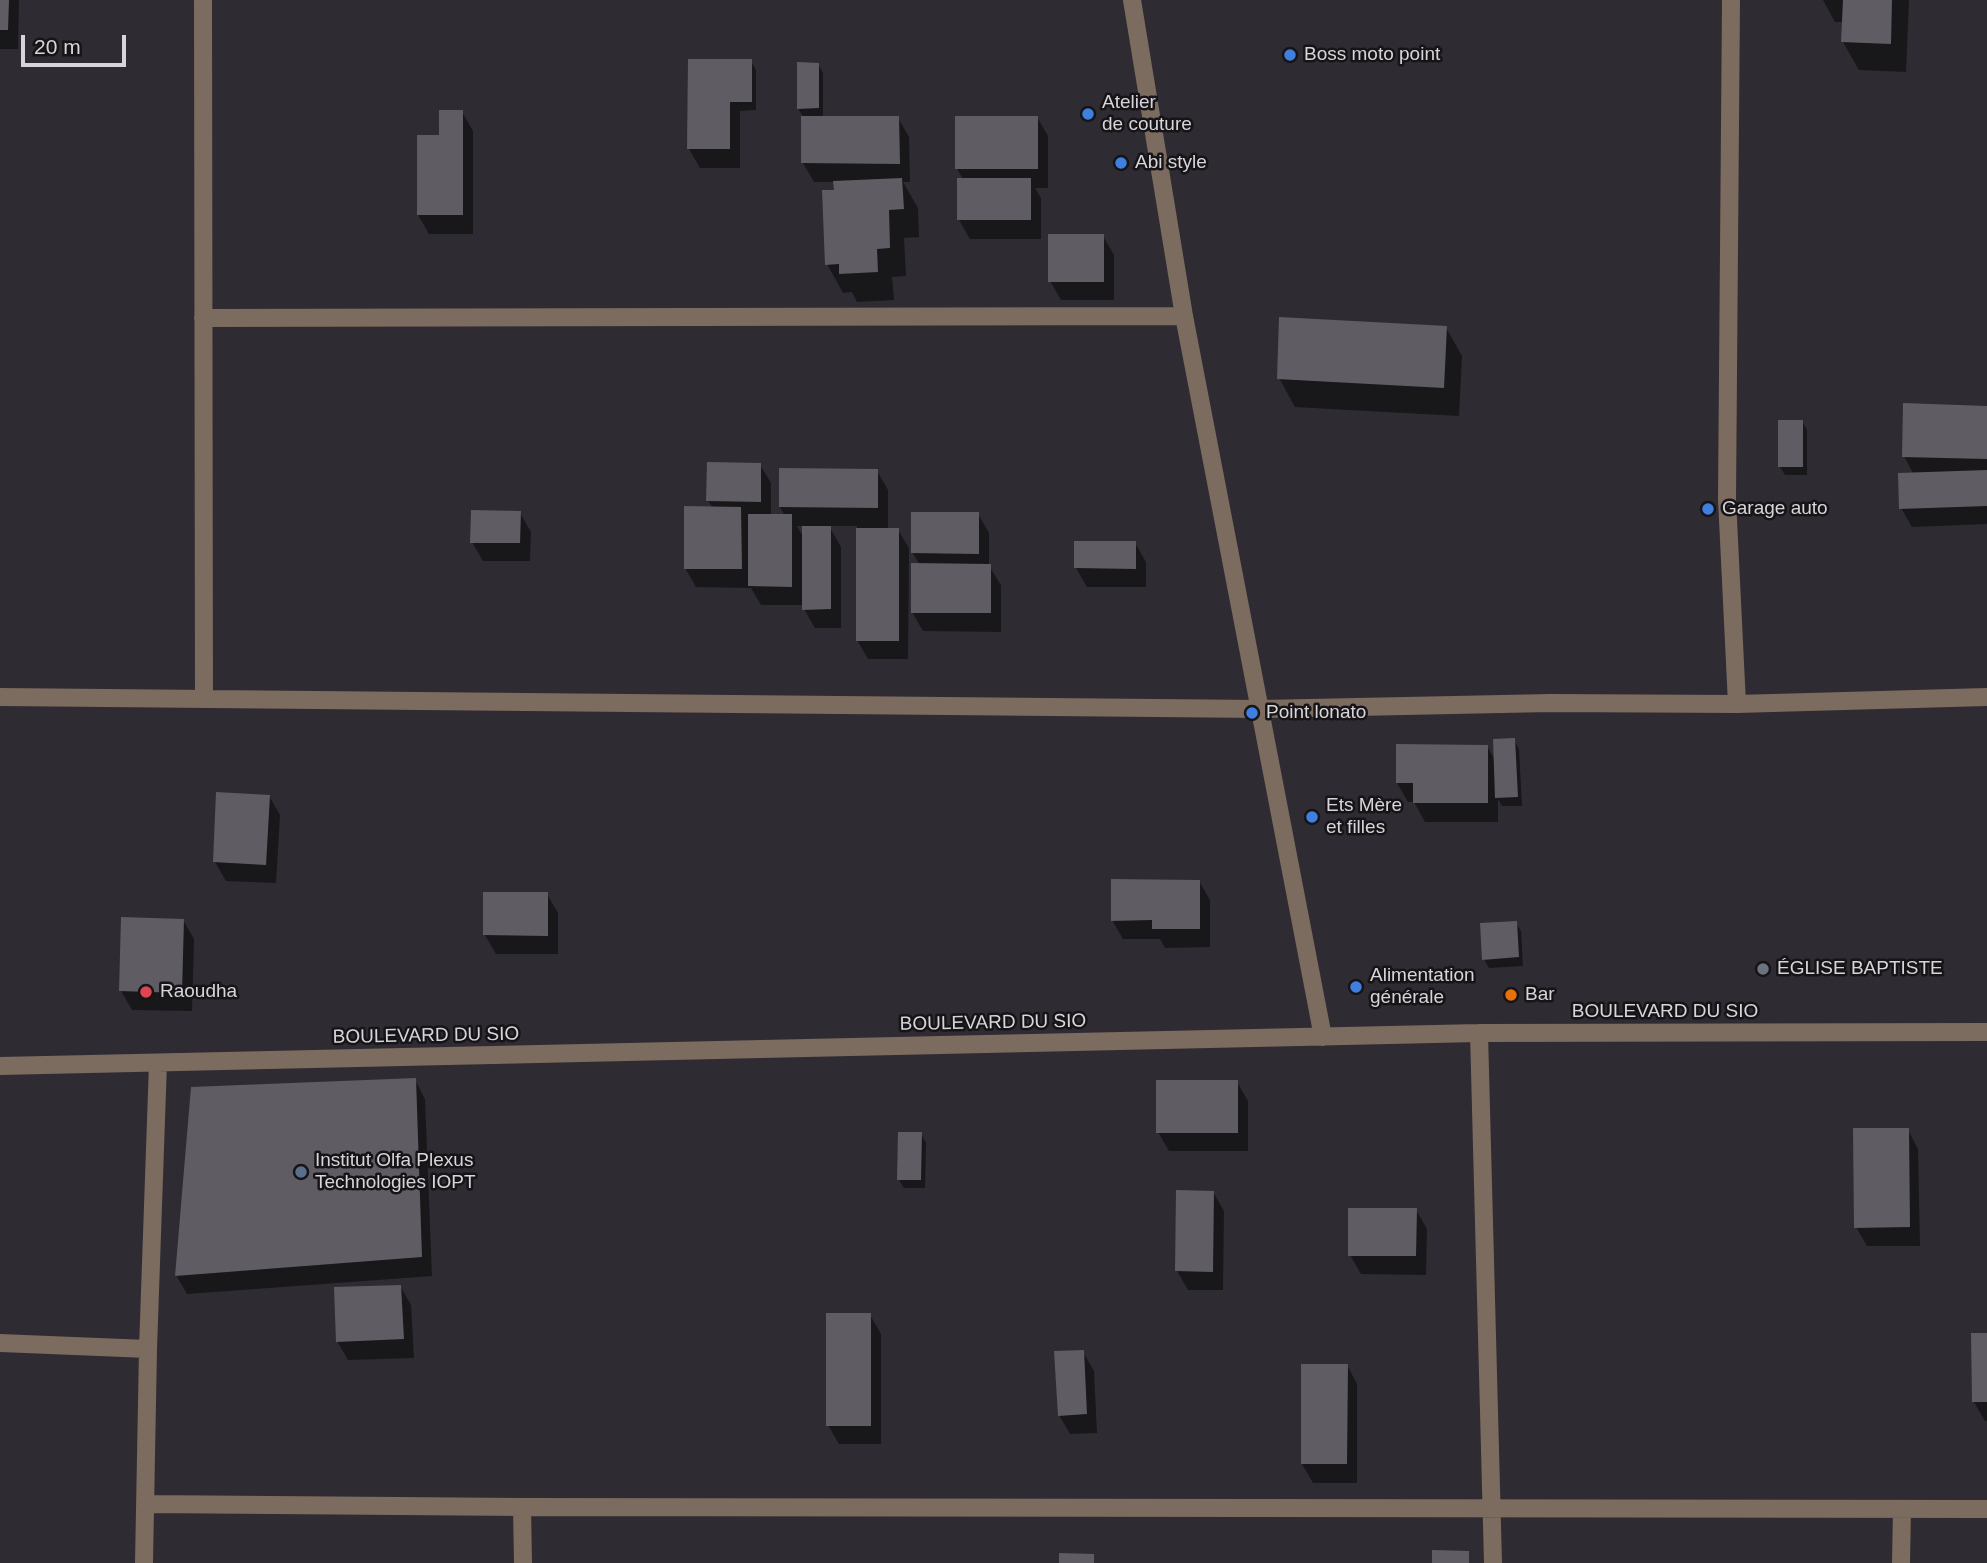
<!DOCTYPE html>
<html>
<head>
<meta charset="utf-8">
<style>
	body { margin:0 }
	#map { position:relative; width:1987px; height:1563px; overflow:hidden; background:#2e2b32; font-family:Helvetica,sans-serif }
	canvas { display:block }
	.scale { position:absolute; left:21px; top:35px; width:105px; height:32px; box-sizing:border-box; border:4px solid #d7d5d9; border-top:0; padding-left:9px; font-size:21px; line-height:24px; white-space:nowrap; color:#d7d5d9; -webkit-text-stroke:5px #161417; paint-order:stroke }
</style>
</head>
<body>
<div id="map">
<canvas width="1987" height="1563"></canvas>
<div class="scale">20 m</div>
</div>
<script>
const g = document.querySelector('canvas').getContext('2d');
g.lineJoin = 'round';
function paint(path, color) { g.fillStyle = color; g.fill(path, 'evenodd'); }
const toPath = rows => new Path2D(rows.map(r => 'M' + r).join(''));
function strokePath(path, color, width, dash) { g.strokeStyle = color; g.lineWidth = width; g.lineCap = dash ? 'butt' : 'round'; g.setLineDash(dash || []); g.stroke(path); }
function drawText(font, color, halo, rows, align = 'center') {
  g.font = font + ' Helvetica,sans-serif'; g.lineWidth = 5; g.setLineDash([]); g.textBaseline = 'middle'; g.strokeStyle = halo; g.fillStyle = color; for (const [text, x, y, turn = 0] of rows) {
    g.save(); g.translate(x, y); g.rotate((+turn || 0) * Math.PI / 180); g.textAlign = isNaN(turn) ? turn : align; if (halo) g.strokeText(text, 0, 0); g.fillText(text, 0, 0); g.restore();
  }
}
paint(toPath([
	[0,0,19,0,18,49,0,49],
	[1823,0,1909,0,1906,72,1859,70,1843,42,1844,22,1835,22],
	[751,61,756,70,756,110,740,111,740,168,700,168,689,149],
	[818,64,823,73,823,118,898,118,909,137,910,182,903,182,918,208,919,237,904,238,906,276,892,277,894,300,857,302,852,292,843,293,827,264,835,182,814,182,803,163,803,117,798,108],
	[462,112,473,131,473,234,429,234,418,215,441,137],
	[1037,117,1048,136,1048,188,1035,188,1041,198,1041,239,970,239,959,220,959,179,963,179,957,169],
	[1103,236,1114,255,1114,300,1061,300,1050,281],
	[1446,328,1462,356,1459,416,1295,407,1279,378],
	[1987,407,1987,524,1912,527,1901,508,1914,475,1904,456],
	[1802,421,1807,430,1807,475,1785,475,1780,467],
	[760,465,771,483,771,516,785,516,780,507,877,471,888,490,888,530,898,530,909,548,908,659,868,659,857,640,857,526,829,526,841,547,841,628,815,628,804,609,804,605,761,605,751,588,696,587,685,568,713,508,708,501],
	[797,526,804,526,804,538],
	[520,513,531,532,530,561,483,561,472,542],
	[978,514,989,533,989,566,1001,585,1001,632,923,631,912,612,920,565,912,552],
	[1135,543,1146,562,1146,587,1087,587,1076,568],
	[1514,740,1519,749,1522,806,1502,806,1498,799,1498,822,1425,822,1414,802,1408,802,1397,783,1487,746,1495,760],
	[269,796,280,815,276,883,226,881,215,862],
	[1199,881,1210,900,1210,947,1165,948,1160,939,1123,939,1112,920],
	[547,894,558,913,558,954,496,954,485,935],
	[183,920,194,939,192,1011,132,1010,121,991],
	[1516,923,1521,931,1523,966,1489,968,1484,959],
	[415,1080,425,1099,432,1276,187,1294,176,1275],
	[1237,1082,1248,1101,1248,1151,1169,1151,1158,1132],
	[1908,1130,1918,1149,1920,1246,1867,1246,1856,1227],
	[921,1134,926,1143,925,1188,904,1188,899,1180],
	[1213,1192,1224,1211,1223,1290,1188,1290,1177,1271],
	[1416,1210,1427,1229,1426,1275,1361,1274,1350,1255],
	[400,1286,411,1305,414,1358,348,1360,337,1341],
	[870,1315,881,1334,881,1444,839,1444,828,1425],
	[1987,1335,1987,1421,1985,1421,1974,1402],
	[1083,1352,1094,1371,1097,1433,1070,1434,1059,1415],
	[1347,1365,1357,1384,1357,1483,1313,1483,1302,1464]
]), '#0007');
paint(toPath([
	[0,0,9,0,8,30,0,30],
	[1843,0,1892,0,1891,44,1841,42],
	[688,59,752,59,752,102,730,102,730,149,687,149],
	[797,62,819,63,819,108,797,109],
	[439,110,463,110,463,215,417,215,417,135,439,135],
	[801,116,899,116,900,164,801,163],
	[955,116,1038,116,1038,169,955,169],
	[902,178,904,209,889,210,890,248,877,249,878,272,839,274,839,264,825,265,822,190,834,190,833,181],
	[957,178,1031,178,1031,220,957,220],
	[1048,234,1104,234,1104,282,1048,282],
	[1279,317,1447,326,1444,388,1277,379],
	[1903,403,1987,406,1987,459,1902,457],
	[1778,420,1803,420,1803,467,1778,467],
	[707,462,761,463,761,502,706,501],
	[779,468,878,469,878,508,779,507],
	[1987,470,1987,506,1899,509,1898,473],
	[684,506,741,507,742,569,684,569],
	[471,510,521,511,520,543,470,543],
	[911,512,979,512,979,554,911,553],
	[748,514,792,514,792,587,748,586],
	[802,526,831,526,831,609,802,610],
	[856,528,899,528,899,641,856,641],
	[1074,541,1136,541,1136,569,1074,568],
	[911,563,991,564,991,613,911,613],
	[1515,738,1518,797,1495,798,1493,739],
	[1396,744,1488,745,1488,803,1413,803,1413,783,1396,783],
	[216,792,270,795,266,865,213,862],
	[1111,879,1200,880,1200,929,1152,929,1152,920,1111,921],
	[483,892,548,892,548,936,483,935],
	[121,917,184,919,182,993,119,991],
	[1517,921,1519,957,1482,960,1480,923],
	[416,1078,422,1257,175,1276,191,1087],
	[1156,1080,1238,1080,1238,1133,1156,1133],
	[1853,1128,1909,1128,1910,1227,1854,1228],
	[898,1132,922,1132,921,1180,897,1180],
	[1176,1190,1214,1191,1213,1272,1175,1271],
	[1348,1208,1417,1208,1416,1256,1348,1256],
	[401,1285,404,1339,336,1342,334,1287],
	[826,1313,871,1313,871,1426,826,1426],
	[1971,1333,1987,1333,1987,1402,1972,1402],
	[1084,1350,1087,1414,1058,1416,1054,1351],
	[1301,1364,1348,1364,1347,1464,1301,1464],
	[1432,1550,1469,1551,1469,1563,1432,1563],
	[1059,1553,1094,1554,1094,1563,1059,1563]
]), '#5f5c63');
strokePath(toPath([
	[203,0,204,699],
	[1132,0,1184,316,1323,1037],
	[1731,0,1727,499,1737,704],
	[203,318,1184,316],
	[0,697,1260,709,1550,703,1737,704,1987,697],
	[1479,1033,1493,1563],
	[0,1066,1479,1033,1987,1032],
	[0,1343,148,1349],
	[146,1504,522,1507,1987,1509],
	[522,1507,523,1563],
	[144,1563,148,1349,158,1063],
	[1901,1563,1902,1509]
]), '#7c6b5f', 18);
for (const [x, y, r, color] of [
	[1290,55,7,"#3f7fe0"],
	[1088,114,7,"#3f7fe0"],
	[1121,163,7,"#3f7fe0"],
	[1708,509,7,"#3f7fe0"],
	[1252,713,7,"#3f7fe0"],
	[1312,817,7,"#3f7fe0"],
	[1763,969,7,"#6b7280"],
	[1356,987,7,"#3f7fe0"],
	[146,992,7,"#e0444e"],
	[1511,995,7,"#e8710a"],
	[301,1172,7,"#5c6f8a"]
]) { const dot = new Path2D(); dot.arc(x, y, r, 0, 2 * Math.PI); g.fillStyle = color; g.fill(dot); strokePath(dot, '#161417', 2.5); }
drawText('19px', '#d7d5d9', '#161417', [
	["Boss moto point",1304,55],
	["Atelier",1102,103],
	["de couture",1102,125],
	["Abi style",1135,163],
	["Garage auto",1722,509],
	["Point lonato",1266,713],
	["Ets Mère",1326,806],
	["et filles",1326,828],
	["ÉGLISE BAPTISTE",1777,969],
	["Alimentation",1370,976],
	["générale",1370,998],
	["Raoudha",160,992],
	["Bar",1525,995],
	["Institut Olfa Plexus",315,1161],
	["Technologies IOPT",315,1183]
], 'left');
drawText('19px', '#d7d5d9', '#161417', [
	["BOULEVARD DU SIO",1665,1012],
	["BOULEVARD DU SIO",993,1023,-1],
	["BOULEVARD DU SIO",426,1036,-1]
]);
</script>
</body>
</html>
